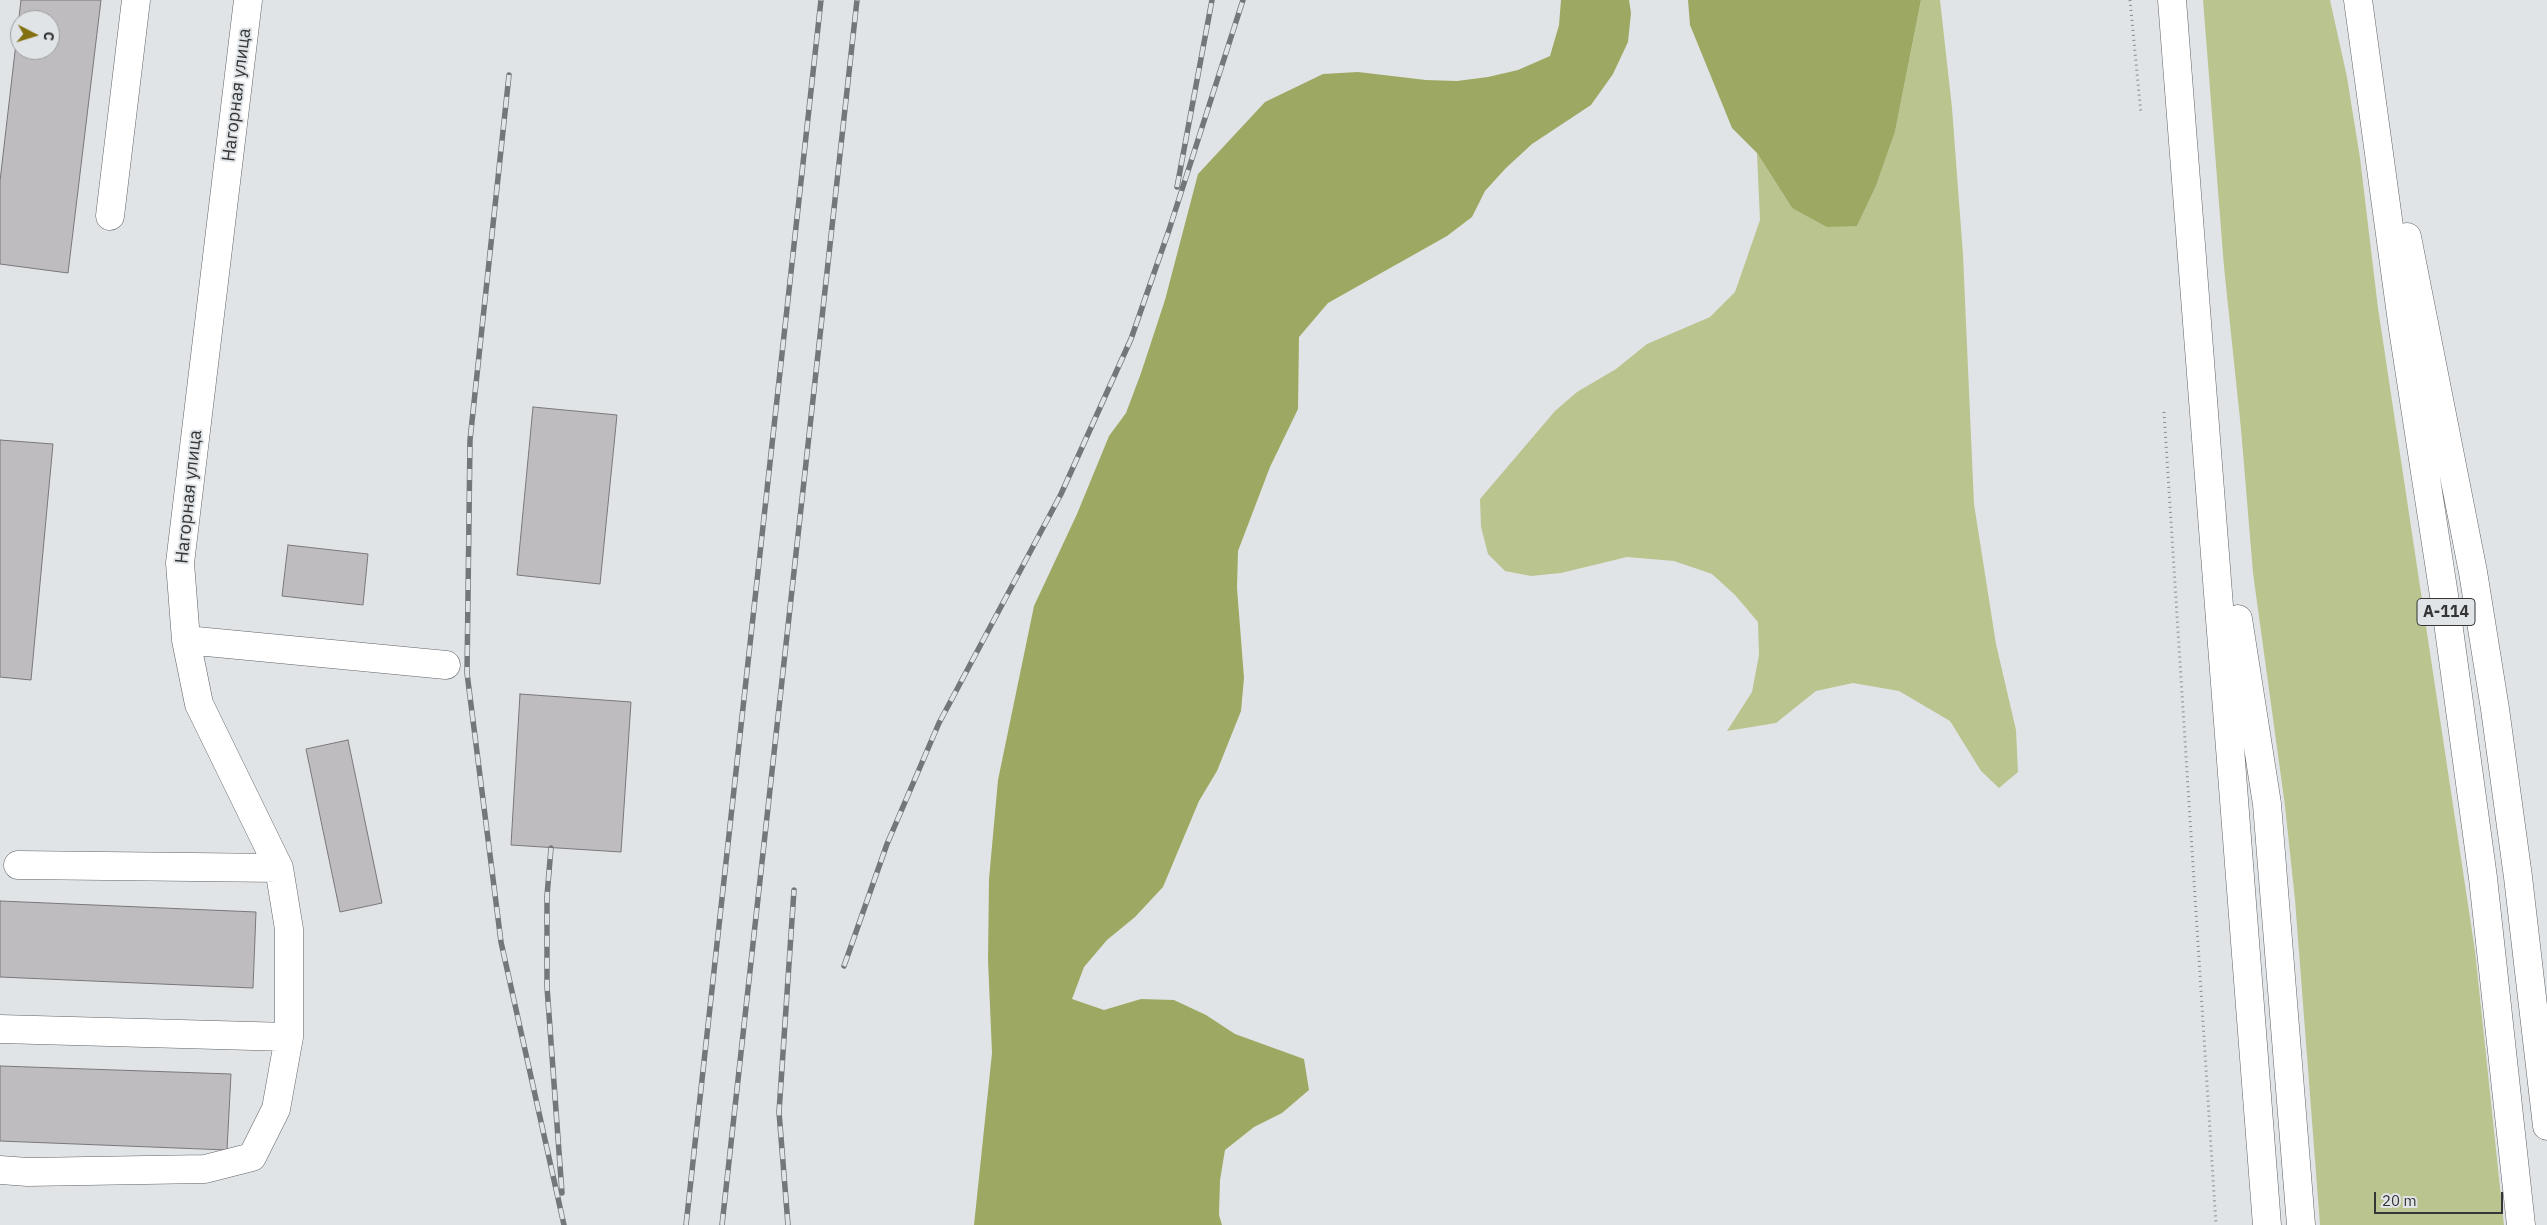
<!DOCTYPE html>
<html>
<head>
<meta charset="utf-8">
<style>
	body { margin:0 }
	#map { position:relative; width:2547px; height:1225px; overflow:hidden; background:#e1e4e7; font-family:"IBM Plex Sans",sans-serif }
	canvas { display:block }
	.north { position:absolute; left:10px; top:10px; width:50px; height:50px; box-sizing:border-box; background:#e1e4e7; border:1px solid #9b9ea0; border-radius:50%; rotate:95deg; font-size:14px; font-weight:700; line-height:20px; text-align:center; color:#333536 }
	.north::after { content:''; display:block; margin:auto; width:18px; height:22px; background:#837010; clip-path:polygon(50% 0,100% 100%,50% 72%,0 100%) }
	.scale { position:absolute; left:2374px; top:1192px; width:129px; height:22px; box-sizing:border-box; border:2px solid #333536; border-top:0; padding-left:6px; font-size:15px; line-height:18px; white-space:nowrap; color:#333536; -webkit-text-stroke:4px #e1e4e7; paint-order:stroke }
</style>
</head>
<body>
<div id="map">
<canvas width="2547" height="1225"></canvas>
<div class="north">С</div>
<div class="scale">20 m</div>
</div>
<script>
const g = document.querySelector('canvas').getContext('2d');
g.lineJoin = 'round';
function paint(path, color) { g.fillStyle = color; g.fill(path, 'evenodd'); }
const toPath = rows => new Path2D(rows.map(r => 'M' + r).join(''));
function strokePath(path, color, width, dash) { g.strokeStyle = color; g.lineWidth = width; g.lineCap = dash ? 'butt' : 'round'; g.setLineDash(dash || []); g.stroke(path); }
function drawText(font, color, halo, rows, align = 'center') {
  g.font = font + ' "IBM Plex Sans",sans-serif'; g.lineWidth = 4; g.setLineDash([]); g.textBaseline = 'middle'; g.strokeStyle = halo; g.fillStyle = color; for (const [text, x, y, turn = 0] of rows) {
    g.save(); g.translate(x, y); g.rotate((+turn || 0) * Math.PI / 180); g.textAlign = isNaN(turn) ? turn : align; if (halo) g.strokeText(text, 0, 0); g.fillText(text, 0, 0); g.restore();
  }
}
paint(toPath([
	[1921,0,1940,0,1952,108,1963,255,1974,504,1996,644,2016,730,2018,772,1999,788,1981,771,1950,721,1899,691,1853,683,1816,691,1776,723,1727,731,1752,692,1759,655,1758,622,1735,595,1712,574,1674,561,1627,557,1561,573,1531,576,1505,571,1488,554,1481,527,1480,499,1555,411,1577,392,1616,369,1647,344,1710,317,1735,292,1760,220,1757,153,1792,208,1857,226,1876,186,1895,132],
	[2203,0,2330,0,2347,77,2360,158,2378,308,2475,951,2504,1225,2320,1225,2295,900,2285,806,2253,573,2241,429,2224,267]
]), '#bac48f');
paint(toPath([
	[1561,0,1629,0,1631,13,1628,42,1613,74,1591,105,1532,144,1506,168,1485,191,1472,217,1447,236,1328,303,1299,337,1298,409,1270,467,1238,551,1237,588,1244,678,1241,711,1217,771,1199,801,1163,887,1135,917,1107,940,1084,967,1072,999,1104,1010,1141,999,1174,1000,1206,1015,1235,1034,1304,1059,1309,1090,1282,1113,1254,1127,1225,1150,1220,1180,1219,1215,1222,1225,974,1225,992,1053,988,960,989,879,998,780,1034,606,1077,514,1109,436,1126,413,1141,373,1165,300,1198,174,1265,102,1323,74,1358,72,1426,80,1457,81,1488,77,1518,70,1550,56,1559,25],
	[1688,0,1921,0,1895,132,1876,186,1857,226,1827,227,1792,208,1757,153,1732,128,1690,25]
]), '#9da962');
const building = toPath([
	[21,0,101,0,68,273,0,264,0,181,21,0],
	[20,20,50,20,50,50,20,50,20,20],
	[533,407,617,415,600,584,517,575,533,407],
	[0,440,53,444,31,680,0,677,0,440],
	[288,545,368,554,363,605,282,596,288,545],
	[520,694,631,702,621,852,511,845,520,694],
	[348,740,382,903,340,912,306,749,348,740],
	[0,901,256,912,253,988,0,977,0,901],
	[0,1066,231,1074,227,1150,0,1141,0,1066]
]);
paint(building, '#bfbcbf');
strokePath(building, '#7a777a', 1);
const minor = toPath([
	[248,0,180,563,186,640,199,704,279,868,289,929,289,1037],
	[110,216,136,0],
	[186,640,446,665],
	[18,865,279,868],
	[0,1029,289,1037,276,1109,252,1157,205,1169,28,1172,0,1170]
]);
const highway = toPath([
	[2172,0,2267,1225],
	[2358,0,2403,329,2447,615,2483,878,2521,1225],
	[2407,237,2473,572,2495,709,2518,877,2547,1126],
	[2238,619,2267,804,2301,1225]
]);
strokePath(minor, '#606265', 29);
strokePath(highway, '#606265', 29);
strokePath(toPath([
	[2130,0,2141,114],
	[2164,412,2216,1225]
]), '#898c8e', 3, [1, 4]);
strokePath(minor, '#fff', 28);
strokePath(highway, '#fff', 28);
const rail = toPath([
	[509,75,470,440,467,673,501,942,564,1225],
	[1177,187,1212,0],
	[551,848,547,896,547,987,562,1193],
	[844,966,887,844,939,723,1061,494,1131,339,1169,230,1243,0],
	[686,1225,821,0],
	[722,1225,857,0],
	[788,1225,779,1112,794,890]
]);
strokePath(rail, '#747779', 5.5);
strokePath(rail, '#e1e4e7', 4, [11]);
for (const [x, y, w] of [
	[2446,612,58]
]) { const box = new Path2D(); box.roundRect(x - w / 2, y - 13.5, w, 27, 4); g.fillStyle = '#e1e4e7'; g.fill(box); strokePath(box, '#333536', 1); }
drawText('bold 16px', '#333536', null, [
	["А-114",2446,612]
]);
drawText('18px', '#333536', '#e1e4e7', [
	["Нагорная улица",237,95,-83],
	["Нагорная улица",189,497,-84]
]);
</script>
</body>
</html>
